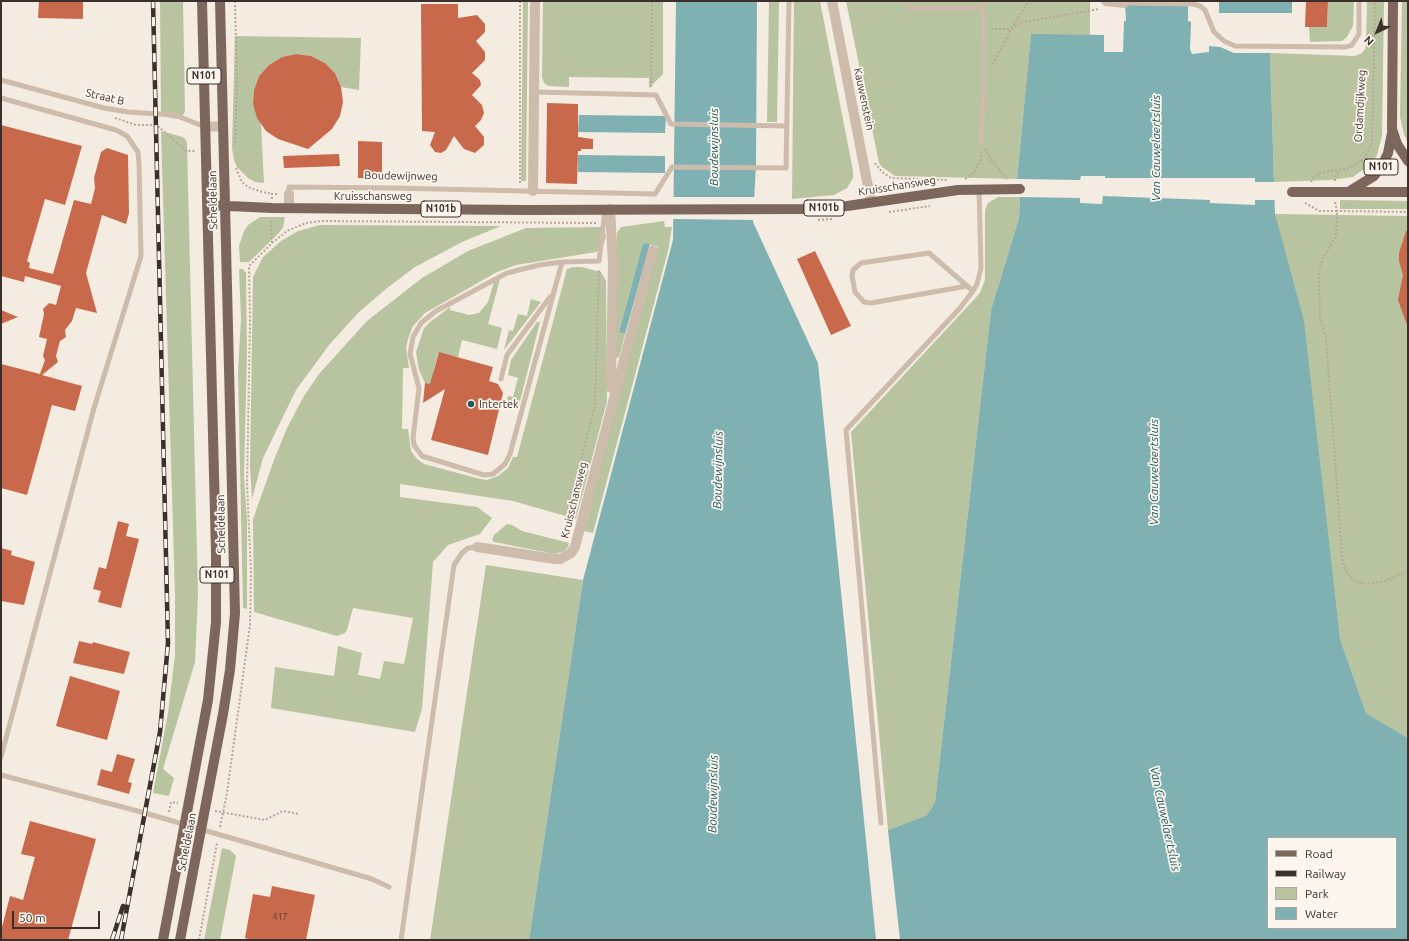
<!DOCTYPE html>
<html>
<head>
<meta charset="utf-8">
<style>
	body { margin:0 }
	#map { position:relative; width:1409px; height:941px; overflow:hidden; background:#f4ebe1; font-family:Ubuntu,sans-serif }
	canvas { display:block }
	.frame { position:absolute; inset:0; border:2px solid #3b302b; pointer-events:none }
	.legend { position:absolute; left:1267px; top:837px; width:130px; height:92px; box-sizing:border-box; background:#fbf5ee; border:1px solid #aea6a0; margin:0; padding:5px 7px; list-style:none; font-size:12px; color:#3b302b }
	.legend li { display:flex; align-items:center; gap:8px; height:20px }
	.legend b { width:20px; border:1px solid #aea6a0 }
	.north { position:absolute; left:1357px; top:12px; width:40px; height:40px; -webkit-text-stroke:3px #fbf5ee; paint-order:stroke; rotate:223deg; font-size:11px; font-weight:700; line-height:16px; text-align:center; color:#3b302b }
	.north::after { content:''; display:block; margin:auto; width:14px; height:18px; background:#3b302b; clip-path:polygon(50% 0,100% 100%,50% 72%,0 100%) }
	.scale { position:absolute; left:12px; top:911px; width:88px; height:18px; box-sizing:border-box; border:2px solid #3b302b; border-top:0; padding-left:5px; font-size:12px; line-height:14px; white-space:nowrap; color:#3b302b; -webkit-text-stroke:3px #fbf5ee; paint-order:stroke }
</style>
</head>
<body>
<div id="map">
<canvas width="1409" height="941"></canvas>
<div class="frame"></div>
<ul class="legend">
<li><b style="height:5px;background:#7d675c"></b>Road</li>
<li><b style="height:5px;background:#3b302b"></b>Railway</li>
<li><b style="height:11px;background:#b8c4a0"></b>Park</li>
<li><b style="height:11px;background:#7fb0b2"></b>Water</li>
</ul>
<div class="north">N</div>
<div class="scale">50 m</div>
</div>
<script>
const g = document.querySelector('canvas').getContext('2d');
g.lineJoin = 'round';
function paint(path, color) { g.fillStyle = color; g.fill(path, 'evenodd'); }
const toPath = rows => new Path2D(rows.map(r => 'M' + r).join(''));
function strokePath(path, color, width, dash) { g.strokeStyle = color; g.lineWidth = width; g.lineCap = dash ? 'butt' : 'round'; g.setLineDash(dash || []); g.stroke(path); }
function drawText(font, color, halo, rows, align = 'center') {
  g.font = font + ' Ubuntu,sans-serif'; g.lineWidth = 3.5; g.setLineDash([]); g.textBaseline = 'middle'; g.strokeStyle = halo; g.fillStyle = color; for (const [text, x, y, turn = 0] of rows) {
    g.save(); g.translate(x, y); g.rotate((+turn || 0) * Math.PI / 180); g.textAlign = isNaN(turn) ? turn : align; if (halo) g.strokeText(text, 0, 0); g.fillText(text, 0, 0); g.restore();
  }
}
paint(toPath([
	[160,1,183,1,185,110,184,114,177,119,161,116],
	[523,1,528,1,526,181,521,181],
	[543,1,663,1,663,74,649,88,649,78,569,77,569,87,548,86,544,83,542,77],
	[769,1,779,1,777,122,767,122],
	[794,1,820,1,853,171,853,178,847,188,834,195,792,199],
	[846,1,1090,1,1090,35,1031,35,1017,179,895,176,882,167,879,163],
	[1328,1,1354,1,1353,26,1347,37,1342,41,1310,42,1309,27,1327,27],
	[1367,1,1384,1,1382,136,1377,155,1372,163,1353,177,1331,180,1274,182,1270,53,1355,56,1362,53,1365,49,1366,43],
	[1402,1,1408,1,1408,143,1404,134,1400,117],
	[235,36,361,38,359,90,341,87,335,73,325,63,311,56,296,54,282,57,269,65,259,76,254,90,253,104,261,124,264,183,255,182,248,178,237,167,234,160,232,148],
	[161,131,183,137,186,140,187,144,198,595,195,662,163,769,174,778,169,796,153,793,168,713,175,655,175,594],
	[998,197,1020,197,1019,218,991,310,935,802,927,815,888,830,851,432,980,293,985,280,985,210,988,203],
	[1340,200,1408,201,1408,209,1340,209],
	[1275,214,1408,216,1408,738,1366,713,1340,639],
	[260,217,285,217,283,227,279,233,249,262,240,262,239,246,244,231,248,225],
	[664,221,665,227,672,227,668,251,593,533,584,531,658,246,643,243,619,332,625,334,619,358,616,357,617,233,621,227],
	[320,225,501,226,462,242,415,267,387,288,358,313,329,345,296,390,263,458,252,499,250,467,253,277,263,257,281,241,298,231],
	[601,227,606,236,604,243,600,249,596,252,516,265,497,272,425,313,413,326,408,339,406,348,409,368,403,368,402,429,408,429,411,451,417,459,424,464,480,479,487,480,498,476,508,468,513,457,517,457,567,269,573,267,581,267,601,272,606,281,607,401,576,519,513,501,400,484,400,497,477,507,492,518,480,534,448,545,433,562,422,709,415,732,271,708,275,667,334,676,338,646,362,653,358,675,380,679,384,661,404,664,413,618,353,608,347,630,345,633,337,636,254,612,253,519,274,460,287,428,304,396,319,374,367,321,422,278,468,251,526,228],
	[239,269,243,269,246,273,247,352,244,476,247,521,247,609,243,608,238,371,241,319],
	[500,279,488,324,502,328,497,349,462,340,458,357,438,354,433,372,448,376,445,389,425,383,419,370,416,352,424,328,430,322,450,307,450,310,462,313,469,315,479,313,488,302,494,282],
	[531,299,541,302,504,350,509,330,513,331,518,314,527,316],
	[537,322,540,322,518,409,506,405,508,396,513,397,518,378,508,375,511,360],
	[507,524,512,525,522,531,569,543,568,547,564,551,555,554,494,542,492,540,494,535],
	[486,565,583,580,529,940,430,940],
	[222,848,230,850,236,856,220,940,204,940]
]), '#b8c4a0');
paint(toPath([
	[676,1,757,1,756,164,753,222,818,363,876,940,529,940,583,580,673,240],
	[1125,1,1188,1,1188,21,1191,22,1190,49,1192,54,1209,52,1209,46,1220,47,1234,53,1270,53,1275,214,1304,321,1340,639,1366,713,1408,738,1408,940,900,940,888,830,927,815,935,802,991,310,1019,218,1021,179,1017,179,1031,34,1104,35,1104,52,1123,52,1124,21,1126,21],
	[1268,838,1396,838,1396,928,1268,928],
	[1219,1,1292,1,1292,13,1219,13],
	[579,115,666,116,665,133,578,132],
	[578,155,665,156,665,173,578,172],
	[643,243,650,244,625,334,619,332]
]), '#7fb0b2');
paint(toPath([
	[1081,176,1105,176,1105,178,1255,178,1255,182,1276,182,1277,200,1255,200,1255,205,1210,203,1210,200,1103,196,1102,204,1080,203,1080,198,1020,197,1021,179,1080,180],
	[672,197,756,197,755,220,672,219]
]), '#f4ebe1');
paint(toPath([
	[39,1,83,1,83,19,38,18],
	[1306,1,1328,1,1327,27,1305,27],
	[421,4,458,4,458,18,477,15,485,24,485,32,476,41,485,52,485,60,472,73,480,80,481,85,472,95,482,105,484,113,481,120,475,126,484,137,484,145,475,153,464,149,454,136,446,150,441,153,435,152,430,145,435,132,422,131],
	[296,54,311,56,325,63,335,73,341,87,343,102,340,116,332,129,308,149,278,139,266,131,257,118,253,104,254,90,259,76,269,65,282,57],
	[547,103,578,104,578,137,593,139,593,149,581,149,581,151,578,151,577,184,546,183],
	[1,125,82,146,65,205,45,199,27,261,30,263,29,268,53,274,74,200,91,204,95,188,94,178,101,152,107,148,128,155,129,213,126,224,102,215,86,273,97,313,76,308,72,321,65,330,66,337,60,341,56,356,58,362,42,375,82,386,75,411,52,405,27,495,1,488,1,364,40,374,45,360,43,356,47,339,39,337,44,314,43,309,49,303,56,305,61,286,25,276,24,282,1,276],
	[358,141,382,142,382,178,358,178],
	[339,154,340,166,284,168,283,156],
	[1406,231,1408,231,1407,325,1398,300,1403,275,1399,261,1399,253],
	[815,251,851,326,831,335,797,259],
	[1,310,18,317,1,324],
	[439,352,493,367,489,381,498,384,503,393,488,455,431,440,445,389,423,403,425,383,430,384],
	[118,521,129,524,126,536,139,539,121,608,98,602,101,591,93,589,99,567,106,569],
	[1,548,12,551,11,555,35,562,24,605,1,601],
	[79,641,92,644,93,642,130,652,124,674,73,663],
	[70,676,120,691,107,740,56,726],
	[117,754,135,759,128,782,132,783,129,794,97,785,101,769,112,772],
	[30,821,96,839,68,940,1,940,1,931,10,896,23,900,35,857,21,854],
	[272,886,315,895,306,940,251,940,245,938,253,894,270,897]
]), '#c8694b');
strokePath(toPath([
	[235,1,237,86,235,144],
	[991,29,1011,29,1023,22,1099,9],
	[993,64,1011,29,1029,1],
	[651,87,652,1],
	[115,118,136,125,152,125,159,127,186,151,195,151],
	[985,149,992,161,1007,179],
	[875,163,882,172,891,178,947,180],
	[236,168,242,182,248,187,259,191,272,194],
	[965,179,974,173,981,158,981,150],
	[1335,181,1335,178,1339,170,1350,168,1364,159,1372,143,1375,1],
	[1311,182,1313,178,1321,173,1338,170],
	[520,183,520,1],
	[272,199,272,194,279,194],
	[1335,202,1337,211,1408,212],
	[1305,203,1319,211,1337,211,1336,236,1322,260,1319,270,1320,318,1326,337,1342,556,1345,569,1350,577,1356,582,1368,584,1385,581,1408,571],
	[889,212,930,206],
	[818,220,833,219],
	[272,243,287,231,306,223,321,221,596,223],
	[568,509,595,406,599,269],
	[215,811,265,820,283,811,299,814],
	[169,812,171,802,178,803],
	[220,827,227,793,250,625,251,572,247,484,250,321,249,266,272,243,271,219],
	[199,940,217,843]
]), '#b9a596', 2, [2, 2]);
strokePath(toPath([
	[909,1,909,8,983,8],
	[1124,3,1193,4,1200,6,1205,10,1214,32,1224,41,1235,46,1346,47,1352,45,1359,34,1359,1],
	[1,80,104,108,128,112,175,115,205,127],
	[535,92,656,95,671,124,787,126],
	[1,98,116,130,127,136,138,152,139,164,141,256,94,408,1,757],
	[981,142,984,81,983,1],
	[289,194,289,187,393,188,655,194,672,167,786,168,789,1],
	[562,262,510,454,505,464,493,474,484,475,422,456,414,445,413,438,419,388,410,354,413,337,421,323,436,311,507,273,539,265,562,262,599,261,605,210],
	[967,286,871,303,864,302,855,292,852,276,853,270,861,263,929,253,973,291],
	[501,379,507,355,550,297],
	[1,775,145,813,372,879,389,887],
	[881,823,846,430,960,308,973,291,977,284,981,268,979,189],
	[401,940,454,565,462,553,468,548,477,547]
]), '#cdbbac', 5);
strokePath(toPath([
	[1106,1,1124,3],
	[206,127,223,126],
	[533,191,535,1],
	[289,208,289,194],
	[610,209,613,263,611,388],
	[477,547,555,559,560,559,571,553,575,547,653,250]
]), '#cdbbac', 10);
strokePath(toPath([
	[832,1,871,202]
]), '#cdbbac', 10);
strokePath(toPath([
	[1393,1,1392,129,1397,144,1408,161],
	[1350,191,1374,176,1383,164,1388,153,1392,133],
	[1292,192,1408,192],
	[208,205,272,208,527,210,803,209,847,206,958,190,1020,189],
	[163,940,208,700,216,622,216,553,202,1],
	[180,940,223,714,230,670,235,613,220,1]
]), '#7d675c', 10);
const rail = toPath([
	[112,940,123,906],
	[121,940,160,732,168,643,153,1]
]);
strokePath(rail, '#3b302b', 4.5);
strokePath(rail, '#fbf5ee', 3, [9]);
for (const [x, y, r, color] of [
	[471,404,4,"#1f5a5e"]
]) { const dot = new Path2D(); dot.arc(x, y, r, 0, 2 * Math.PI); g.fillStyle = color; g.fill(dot); strokePath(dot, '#fbf5ee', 1.5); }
drawText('9px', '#5e3e33', null, [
	["417",280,917]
]);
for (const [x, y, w] of [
	[204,76,34],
	[1381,167,34],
	[824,208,40],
	[441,209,40],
	[217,575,34]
]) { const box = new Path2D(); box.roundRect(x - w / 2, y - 8, w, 16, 3); g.fillStyle = '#fbf5ee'; g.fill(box); strokePath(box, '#3b302b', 1); }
drawText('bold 10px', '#3b302b', null, [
	["N101",204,76],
	["N101",1381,167],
	["N101b",824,208],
	["N101b",441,209],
	["N101",217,575]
]);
drawText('11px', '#3b302b', '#fbf5ee', [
	["Straat B",105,97,13],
	["Kauwenstein",864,99,78],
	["Ordamdijkweg",1360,106,-87],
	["Boudewijnweg",401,176,1],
	["Kruisschansweg",897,186,-9],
	["Kruisschansweg",373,196],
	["Scheldelaan",213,200,-91],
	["Kruisschansweg",574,500,-76],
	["Scheldelaan",221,524,-91],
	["Scheldelaan",187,842,-79]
]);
drawText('11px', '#3b302b', '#fbf5ee', [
	["Intertek",479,404]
], 'left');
drawText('italic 12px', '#1f5a5e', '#fbf5ee', [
	["Boudewijnsluis",714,147,-90],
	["Van Cauwelaertsluis",1156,148,-90],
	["Boudewijnsluis",718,470,-89],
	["Van Cauwelaertsluis",1154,472,-90],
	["Boudewijnsluis",713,794,-89],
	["Van Cauwelaertsluis",1165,819,78]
]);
</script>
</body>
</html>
